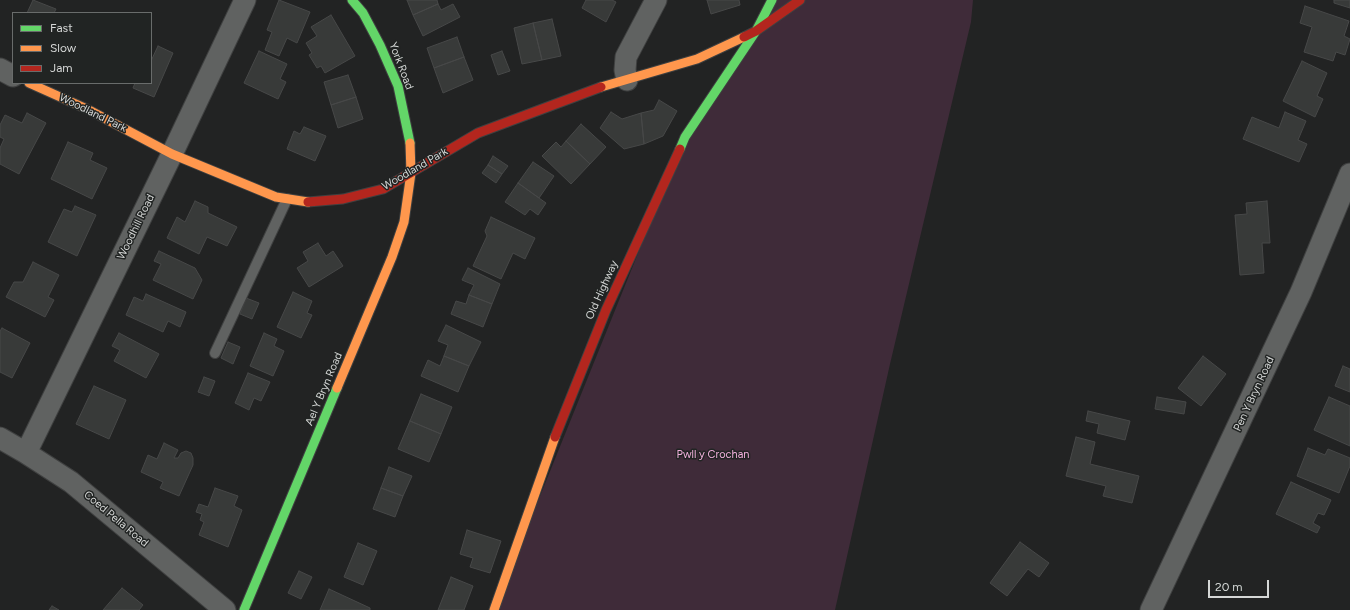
<!DOCTYPE html>
<html>
<head>
<meta charset="utf-8">
<style>
	body { margin:0 }
	#map { position:relative; width:1350px; height:610px; overflow:hidden; background:#222323; font-family:Figtree,sans-serif }
	canvas { display:block }
	.legend { position:absolute; left:12px; top:12px; width:140px; height:72px; box-sizing:border-box; background:#212423; border:1px solid #696c6b; margin:0; padding:5px 7px; list-style:none; font-size:12px; color:#d5d7d6 }
	.legend li { display:flex; align-items:center; gap:8px; height:20px }
	.legend b { width:20px; border:1px solid #696c6b }
	.scale { position:absolute; left:1208px; top:580px; width:61px; height:18px; box-sizing:border-box; border:2px solid #d5d7d6; border-top:0; padding-left:5px; font-size:12px; line-height:14px; white-space:nowrap; color:#d5d7d6; -webkit-text-stroke:3px #212423; paint-order:stroke }
</style>
</head>
<body>
<div id="map">
<canvas width="1350" height="610"></canvas>
<ul class="legend">
<li><b style="height:5px;background:#63d668"></b>Fast</li>
<li><b style="height:5px;background:#ff974d"></b>Slow</li>
<li><b style="height:5px;background:#b3261e"></b>Jam</li>
</ul>
<div class="scale">20 m</div>
</div>
<script>
const g = document.querySelector('canvas').getContext('2d');
g.lineJoin = 'round';
function paint(path, color) { g.fillStyle = color; g.fill(path, 'evenodd'); }
const toPath = rows => new Path2D(rows.map(r => 'M' + r).join(''));
function strokePath(path, color, width, dash) { g.strokeStyle = color; g.lineWidth = width; g.lineCap = dash ? 'butt' : 'round'; g.setLineDash(dash || []); g.stroke(path); }
function drawText(font, color, halo, rows, align = 'center') {
  g.font = font + ' Figtree,sans-serif'; g.lineWidth = 3; g.setLineDash([]); g.textBaseline = 'middle'; g.strokeStyle = halo; g.fillStyle = color; for (const [text, x, y, turn = 0] of rows) {
    g.save(); g.translate(x, y); g.rotate((+turn || 0) * Math.PI / 180); g.textAlign = isNaN(turn) ? turn : align; if (halo) g.strokeText(text, 0, 0); g.fillText(text, 0, 0); g.restore();
  }
}
paint(toPath([
	[777,0,973,0,971,22,890,364,835,610,494,610,685,137]
]), '#3f2b39');
const building = toPath([
	[33,0,56,9,54,13,27,13,33,0],
	[279,0,310,12,297,43,287,38,279,56,265,50,272,32,267,30,279,0],
	[407,0,437,0,438,4,413,15,407,0],
	[586,0,612,0,616,2,606,22,582,8,586,0],
	[707,0,739,0,740,5,711,14,707,0],
	[1334,0,1350,0,1350,8,1334,3,1334,0],
	[438,4,441,10,453,4,460,17,423,36,413,15,438,4],
	[1305,6,1349,21,1344,36,1350,39,1345,55,1336,52,1333,61,1304,52,1312,27,1300,23,1305,6],
	[331,15,355,56,325,73,321,66,317,68,309,55,312,53,306,43,317,36,311,27,331,15],
	[552,19,561,56,542,60,533,23,552,19],
	[533,23,542,60,522,64,514,28,533,23],
	[457,37,464,57,434,68,427,48,457,37],
	[158,46,173,53,154,97,133,88,135,83,151,83,151,61,158,46],
	[259,51,287,64,280,79,286,82,278,99,244,83,259,51],
	[502,51,510,71,498,75,491,55,502,51],
	[464,57,473,80,443,93,434,68,464,57],
	[1302,61,1327,73,1317,96,1323,99,1315,117,1283,101,1302,61],
	[348,75,356,97,331,105,324,82,348,75],
	[356,97,363,119,338,128,331,105,356,97],
	[659,100,677,111,663,136,644,144,641,113,654,110,659,100],
	[611,112,622,119,641,113,644,144,624,149,600,128,611,112],
	[1285,112,1306,121,1298,140,1307,144,1299,162,1243,139,1252,117,1279,128,1285,112],
	[27,113,46,123,19,174,0,164,0,148,4,139,0,137,0,125,5,115,22,123,27,113],
	[581,124,606,147,590,164,566,141,581,124],
	[304,127,326,136,315,161,287,149,294,131,300,134,304,127],
	[566,141,590,164,571,184,542,156,556,142,561,147,566,141],
	[68,142,93,153,90,160,107,168,92,199,51,179,68,142],
	[493,156,508,166,502,174,488,165,493,156],
	[533,162,554,176,539,198,518,183,533,162],
	[488,165,502,174,496,183,482,173,488,165],
	[518,183,546,203,538,215,530,209,525,215,505,202,518,183],
	[195,201,208,207,208,213,237,227,227,246,207,237,199,254,167,238,177,217,185,222,195,201],
	[1267,201,1270,243,1262,243,1264,273,1240,275,1235,215,1247,214,1246,203,1267,201],
	[75,206,96,215,77,256,48,242,64,209,72,212,75,206],
	[491,217,535,238,525,259,513,253,501,279,473,266,487,236,485,231,491,217],
	[318,243,326,256,333,251,343,266,309,287,297,268,308,261,303,252,318,243],
	[159,251,195,268,202,280,193,299,153,280,161,264,154,261,159,251],
	[33,262,59,275,48,297,54,300,45,317,6,297,14,282,23,282,33,262],
	[468,268,500,284,492,304,469,295,474,285,462,280,468,268],
	[293,292,312,301,307,313,312,315,301,338,277,327,293,292],
	[146,294,186,312,180,327,168,321,163,332,126,315,134,297,143,301,146,294],
	[469,295,492,304,483,327,451,314,456,301,466,304,469,295],
	[246,298,259,303,252,319,240,314,246,298],
	[446,325,481,342,469,366,444,356,448,345,438,341,446,325],
	[2,328,30,343,12,378,0,372,0,331,2,328],
	[119,333,159,354,146,378,114,361,120,350,112,346,119,333],
	[264,333,277,339,274,346,284,351,273,376,250,366,264,333],
	[228,342,240,347,233,364,221,358,228,342],
	[444,356,469,366,458,392,421,376,428,360,440,366,444,356],
	[1203,356,1226,374,1201,406,1178,388,1203,356],
	[1343,366,1350,369,1350,392,1335,386,1343,366],
	[248,373,270,382,261,401,254,398,249,410,235,403,248,373],
	[204,377,215,381,209,396,198,392,204,377],
	[94,386,126,400,109,439,76,424,94,386],
	[421,394,452,407,441,434,410,421,421,394],
	[1157,397,1186,402,1184,414,1155,409,1157,397],
	[1329,397,1350,406,1350,446,1314,430,1329,397],
	[1088,411,1130,421,1125,440,1097,433,1099,424,1086,421,1088,411],
	[410,421,441,434,429,462,398,449,410,421],
	[1076,437,1095,442,1090,464,1139,476,1132,503,1103,496,1106,486,1066,476,1076,437],
	[164,443,178,450,174,458,178,458,181,453,186,451,191,453,193,458,193,465,179,496,160,488,163,482,141,472,148,455,157,459,164,443],
	[1308,448,1325,455,1328,449,1350,458,1350,466,1339,493,1297,476,1308,448],
	[389,467,412,476,403,496,381,488,389,467],
	[1291,482,1331,500,1324,515,1318,513,1313,523,1320,527,1317,533,1276,514,1291,482],
	[215,488,238,496,234,506,242,510,228,547,199,535,204,522,200,520,202,514,196,512,199,504,208,507,215,488],
	[381,488,403,496,395,517,373,509,381,488],
	[467,530,501,541,490,573,470,567,473,558,460,554,467,530],
	[1020,542,1049,563,1039,577,1028,569,1007,596,990,583,1020,542],
	[358,543,377,551,363,585,344,577,358,543],
	[299,571,312,577,301,599,288,593,299,571],
	[451,577,473,586,464,610,438,610,451,577],
	[122,588,143,605,139,610,103,610,122,588],
	[329,589,370,608,370,610,320,610,329,589],
	[52,606,59,610,49,610,52,606]
]);
paint(building, '#383a39');
strokePath(building, '#474848', 1);
const lane = toPath([
	[215,353,287,199]
]);
const street = toPath([
	[0,69,13,76],
	[627,80,625,70,626,57,656,0],
	[0,438,26,453,71,482,225,610],
	[26,453,172,154,245,0],
	[1151,610,1301,292,1350,174]
]);
const fast = toPath([
	[352,0,363,13,380,45,398,86,410,143],
	[680,149,685,137,756,31,772,0],
	[244,610,337,388]
]);
const slow = toPath([
	[29,83,87,109,172,154,276,197,308,202],
	[601,87,697,59,744,37],
	[337,388,392,257,404,222,411,173,410,143],
	[494,610,555,437]
]);
const jam = toPath([
	[744,37,756,31,800,0],
	[308,202,343,199,383,189,478,133,601,87],
	[555,437,606,310,680,149]
]);
strokePath(lane, '#3f4040', 12);
strokePath(street, '#3f4040', 23);
strokePath(fast, '#3f4040', 11);
strokePath(slow, '#3f4040', 11);
strokePath(jam, '#3f4040', 11);
strokePath(lane, '#606261', 10);
strokePath(street, '#606261', 21);
strokePath(fast, '#63d668', 9);
strokePath(slow, '#ff974d', 9);
strokePath(jam, '#b3261e', 9);
drawText('11px', '#d5d7d6', '#212423', [
	["York Road",401,66,69],
	["Woodland Park",93,113,26],
	["Woodland Park",415,169,-30],
	["Woodhill Road",136,227,-64],
	["Old Highway",602,290,-66],
	["Ael Y Bryn Road",324,389,-67],
	["Pen Y Bryn Road",1254,394,-65],
	["Coed Pella Road",116,519,40]
]);
drawText('11px', '#f1b0dc', '#212423', [
	["Pwll y Crochan",713,455]
]);
</script>
</body>
</html>
